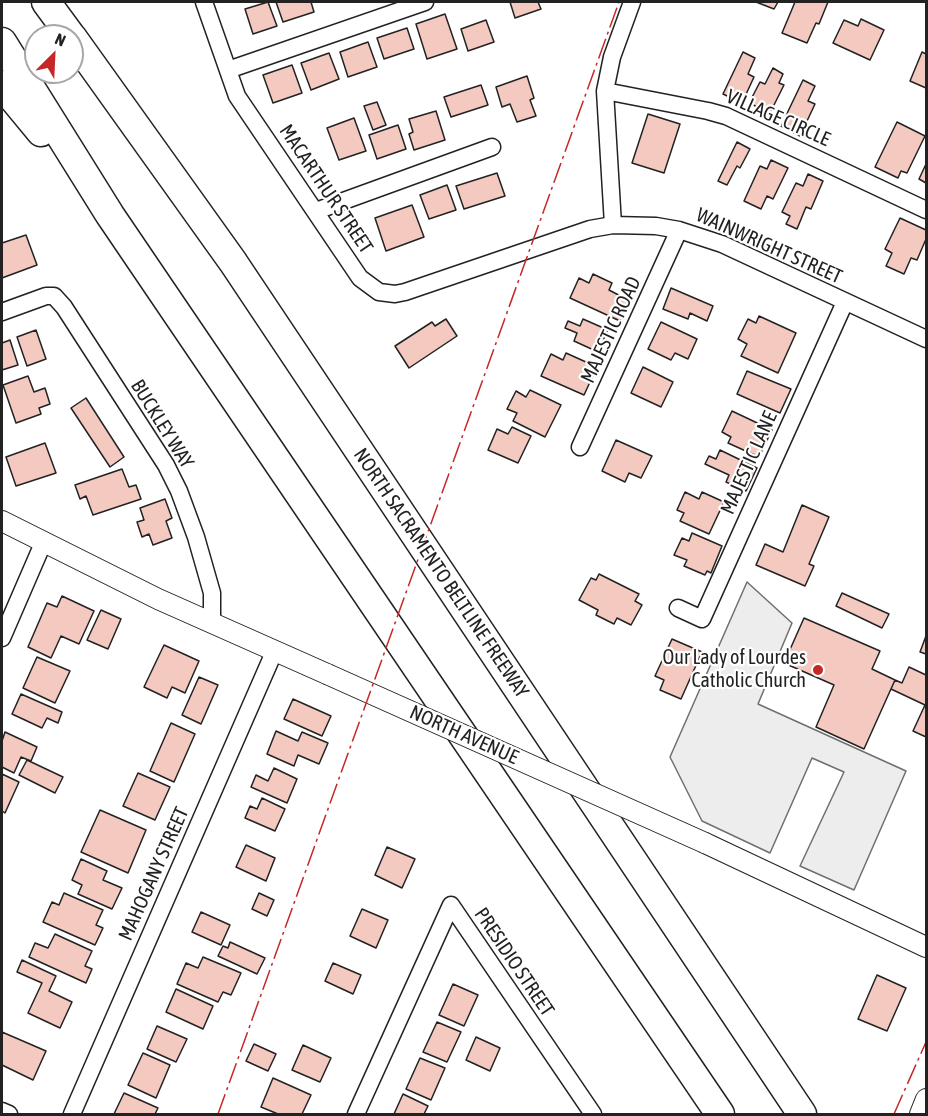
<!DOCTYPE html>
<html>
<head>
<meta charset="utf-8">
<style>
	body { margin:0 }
	#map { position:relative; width:928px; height:1116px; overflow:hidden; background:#fff; font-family:"Asap Condensed",sans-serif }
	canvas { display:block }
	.frame { position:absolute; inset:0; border:3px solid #222; pointer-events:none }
	.north { position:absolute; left:24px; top:24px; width:60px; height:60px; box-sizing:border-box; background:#fff; border:2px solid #a7a7a7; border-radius:50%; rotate:24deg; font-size:16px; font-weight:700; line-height:24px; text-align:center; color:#222 }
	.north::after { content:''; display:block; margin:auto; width:21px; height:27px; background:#c62828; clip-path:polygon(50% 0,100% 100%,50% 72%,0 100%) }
</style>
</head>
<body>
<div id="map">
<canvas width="928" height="1116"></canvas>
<div class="frame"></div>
<div class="north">N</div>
</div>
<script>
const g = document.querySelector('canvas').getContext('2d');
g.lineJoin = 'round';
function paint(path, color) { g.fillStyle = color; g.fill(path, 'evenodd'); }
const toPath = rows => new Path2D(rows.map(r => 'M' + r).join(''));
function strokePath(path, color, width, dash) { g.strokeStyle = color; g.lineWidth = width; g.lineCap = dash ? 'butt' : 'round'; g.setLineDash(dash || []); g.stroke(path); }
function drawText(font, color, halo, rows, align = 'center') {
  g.font = font + ' "Asap Condensed",sans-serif'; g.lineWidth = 4.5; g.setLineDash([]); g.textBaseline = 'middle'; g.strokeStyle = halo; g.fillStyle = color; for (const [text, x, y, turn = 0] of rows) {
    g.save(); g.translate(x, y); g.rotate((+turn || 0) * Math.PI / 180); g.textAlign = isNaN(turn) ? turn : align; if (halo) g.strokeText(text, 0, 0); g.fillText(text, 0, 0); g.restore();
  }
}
const parking = toPath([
	[747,582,792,623,758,704,906,771,854,890,800,866,844,772,812,758,770,853,702,821,670,757,747,582]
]);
paint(parking, '#ededed');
strokePath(parking, '#6f6f6f', 1.5);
const building = toPath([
	[268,2,277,26,253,34,245,9,268,2],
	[276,2,311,2,314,12,283,22,276,2],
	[510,2,538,2,541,9,515,18,510,2],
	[756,2,778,2,774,9,756,2],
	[795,2,828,2,819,24,816,23,807,43,782,33,795,2],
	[445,14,457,49,427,59,416,24,445,14],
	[861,19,884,30,870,60,833,43,844,20,858,26,861,19],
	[486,20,494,42,468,51,461,29,486,20],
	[407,28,414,49,384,59,377,38,407,28],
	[368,42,377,67,348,77,340,52,368,42],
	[743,52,755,58,748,74,754,77,742,103,723,94,743,52],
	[922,52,926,54,926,88,910,81,922,52],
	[329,53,339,79,311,90,301,63,329,53],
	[292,65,302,93,273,103,263,75,292,65],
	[773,68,783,74,779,83,784,85,770,113,749,103,760,82,765,84,773,68],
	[527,76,534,98,530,100,536,116,517,122,510,104,502,107,496,87,527,76],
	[803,80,815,86,808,101,815,104,800,136,781,126,803,80],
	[481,85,488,105,451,117,444,97,481,85],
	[377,102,386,125,373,130,364,106,377,102],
	[436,111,445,140,414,150,409,134,413,132,409,119,436,111],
	[648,114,680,124,664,173,632,163,648,114],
	[354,118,366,151,339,160,327,128,354,118],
	[897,122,925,136,907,173,901,171,898,178,875,167,897,122],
	[398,125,406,149,377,159,369,135,398,125],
	[737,142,750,149,740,168,737,166,727,185,718,181,737,142],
	[771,160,788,168,773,199,767,196,761,209,744,201,760,166,767,169,771,160],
	[926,164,926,183,919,179,926,164],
	[497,173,505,196,464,209,456,186,497,173],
	[808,174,823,181,811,209,806,207,797,229,786,224,790,216,782,212,796,183,803,186,808,174],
	[447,185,456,210,429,219,420,195,447,185],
	[412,205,424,237,386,251,375,218,412,205],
	[900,218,926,230,926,239,917,260,911,258,904,274,886,266,892,253,885,249,900,218],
	[26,235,37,265,2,278,2,243,26,235],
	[593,274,612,283,609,290,630,301,620,321,570,298,579,278,589,283,593,274],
	[671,288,713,306,707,321,690,313,688,319,663,309,671,288],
	[759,316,796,333,778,373,741,356,747,344,738,339,748,319,756,323,759,316],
	[446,319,457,336,409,368,395,346,432,322,435,326,446,319],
	[583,319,608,330,598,352,574,341,577,333,565,328,568,321,580,326,583,319],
	[661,322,697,339,688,359,675,353,671,360,648,349,661,322],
	[36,330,46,359,27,366,17,337,36,330],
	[10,340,18,365,2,370,2,343,10,340],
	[566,353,597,367,584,395,541,376,551,354,563,360,566,353],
	[643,367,673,382,661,407,631,393,643,367],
	[747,371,791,389,780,413,737,394,747,371],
	[28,376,34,392,45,388,50,404,39,408,41,414,16,423,3,385,28,376],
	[530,390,561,405,545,437,513,421,517,413,507,409,516,391,526,397,530,390],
	[86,398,124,457,110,467,71,408,86,398],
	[732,411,772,430,759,457,728,443,731,437,722,432,732,411],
	[512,427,531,436,518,463,488,450,497,429,508,434,512,427],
	[616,440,652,456,641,478,629,473,625,482,602,471,616,440],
	[45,443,56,473,16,486,6,457,45,443],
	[720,450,757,468,746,491,726,482,729,475,705,464,709,456,716,459,720,450],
	[122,469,129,487,136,485,141,499,93,515,86,496,80,499,75,485,122,469],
	[685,492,699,499,702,492,724,502,709,534,680,521,684,513,677,510,685,492],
	[165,499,172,518,166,521,172,538,153,545,149,534,142,537,137,522,144,520,140,508,165,499],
	[802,505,829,517,809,564,814,566,805,586,756,565,765,544,783,552,802,505],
	[692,533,722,546,711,573,707,571,705,575,684,566,687,560,674,555,682,538,689,541,692,533],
	[599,574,639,594,635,601,642,605,631,625,617,618,614,624,596,615,598,610,579,600,591,578,596,580,599,574],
	[842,593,889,614,882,628,836,606,842,593],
	[62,596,94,611,79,644,61,636,51,658,28,647,47,603,57,607,62,596],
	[101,610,121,619,108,649,87,640,101,610],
	[804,618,880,651,872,669,895,680,864,749,816,727,834,685,784,663,804,618],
	[926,636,926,654,920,652,926,636],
	[672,639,702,652,681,699,660,690,664,680,655,676,672,639],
	[164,645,199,661,185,693,172,687,167,698,144,687,164,645],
	[37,657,70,671,55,703,23,688,37,657],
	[909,667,926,675,926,737,913,731,925,705,891,689,895,680,902,683,909,667],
	[199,677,218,685,201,724,182,715,199,677],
	[21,694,62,712,58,723,47,718,42,728,12,714,21,694],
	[293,699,331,716,322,736,284,719,293,699],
	[171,723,195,734,174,782,150,771,171,723],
	[276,731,298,741,302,732,328,743,319,764,298,755,294,766,267,754,276,731],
	[5,732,37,747,31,761,21,757,14,773,2,767,2,741,5,732],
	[27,760,63,777,55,793,19,775,27,760],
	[274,768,297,779,287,803,251,787,256,775,268,781,274,768],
	[138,773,170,787,155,820,123,806,138,773],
	[2,774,19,782,5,813,2,811,2,774],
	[262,798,285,809,275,831,245,818,250,806,257,809,262,798],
	[100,810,146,830,128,873,81,852,100,810],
	[246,845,275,858,266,881,236,867,246,845],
	[387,847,415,859,402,888,375,875,387,847],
	[81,859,107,871,103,880,122,888,112,909,78,894,82,885,72,880,81,859],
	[64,893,103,910,96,925,103,928,95,945,43,922,52,902,59,905,64,893],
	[259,893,274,900,267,916,252,909,259,893],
	[362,909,388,920,376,948,350,936,362,909],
	[201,912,230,925,221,945,192,932,201,912],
	[55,934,92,951,85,966,92,969,86,983,29,957,35,943,48,948,55,934],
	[230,942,265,958,257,974,218,956,223,946,228,948,230,942],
	[203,957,241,973,231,995,223,992,218,1002,177,984,186,963,198,968,203,957],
	[22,960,56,976,49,991,72,1002,60,1028,28,1013,42,983,17,972,22,960],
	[333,963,361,975,353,994,325,981,333,963],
	[877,975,906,988,887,1031,858,1019,877,975],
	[453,984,478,995,464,1026,439,1015,453,984],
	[176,989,213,1006,203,1029,166,1012,176,989],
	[437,1022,461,1032,447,1062,423,1052,437,1022],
	[157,1026,187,1039,176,1062,147,1049,157,1026],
	[2,1032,46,1051,33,1080,2,1065,2,1032],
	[476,1037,500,1048,490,1071,466,1060,476,1037],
	[254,1044,276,1054,268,1071,246,1061,254,1044],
	[303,1045,331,1058,320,1082,292,1070,303,1045],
	[143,1053,170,1065,156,1098,128,1085,143,1053],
	[420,1058,445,1068,431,1100,406,1089,420,1058],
	[273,1078,311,1095,302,1114,278,1114,261,1107,273,1078],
	[124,1093,158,1108,155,1114,114,1114,124,1093],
	[403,1094,428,1106,424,1114,394,1114,403,1094]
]);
paint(building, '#f3c9c0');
strokePath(building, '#222', 1.5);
const minor = toPath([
	[204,2,237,96,360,278,379,292,395,294,405,292,590,229,613,225,656,226,679,230,722,244,926,339],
	[228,70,425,2],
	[605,91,708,111,726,116,926,210],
	[316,211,492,147],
	[613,225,605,91,612,57,632,2],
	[2,312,46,296,54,296,64,307,166,465,179,491,196,537,212,593,212,622],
	[580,447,679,230],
	[678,608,702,619,845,302],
	[2,638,44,541],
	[2,1111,9,1114],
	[72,1114,275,650],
	[356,1114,451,905,593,1114]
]);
const tertiary = toPath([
	[2,521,158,599,327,674],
	[705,843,926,947],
	[920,1114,926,1099]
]);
const motorway = toPath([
	[46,2,71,36],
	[72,37,233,262,802,1114],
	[2,42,110,215,720,1114],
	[2,85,41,132]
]);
strokePath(minor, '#222', 19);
strokePath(tertiary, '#222', 22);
strokePath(motorway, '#222', 31);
strokePath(minor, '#fff', 16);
strokePath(tertiary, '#fff', 20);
strokePath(motorway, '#fff', 28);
const tertiaryBridge = toPath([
	[327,674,705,843]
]);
strokePath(tertiaryBridge, '#222', 22, []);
strokePath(tertiaryBridge, '#fff', 20);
strokePath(toPath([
	[218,1114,619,2],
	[894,1114,926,1042]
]), '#c62828', 1.5, [21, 4.5, 3, 4.5]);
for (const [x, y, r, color] of [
	[818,670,6,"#c62828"]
]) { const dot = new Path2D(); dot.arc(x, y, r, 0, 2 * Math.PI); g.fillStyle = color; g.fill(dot); strokePath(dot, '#fff', 2); }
drawText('20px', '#222', '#fff', [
	["VILLAGE CIRCLE",778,118,24],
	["MACARTHUR STREET",326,189,56],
	["WAINWRIGHT STREET",769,246,24],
	["MAJESTIC ROAD",611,330,-65],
	["BUCKLEY WAY",162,424,58],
	["MAJESTIC LANE",749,463,-66],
	["NORTH SACRAMENTO BELTLINE FREEWAY",441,573,56],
	["NORTH AVENUE",464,735,24],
	["MAHOGANY STREET",154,874,-66],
	["PRESIDIO STREET",514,962,56]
]);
drawText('20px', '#222', '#fff', [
	["Our Lady of Lourdes",806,658],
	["Catholic Church",806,681]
], 'right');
</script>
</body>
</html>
